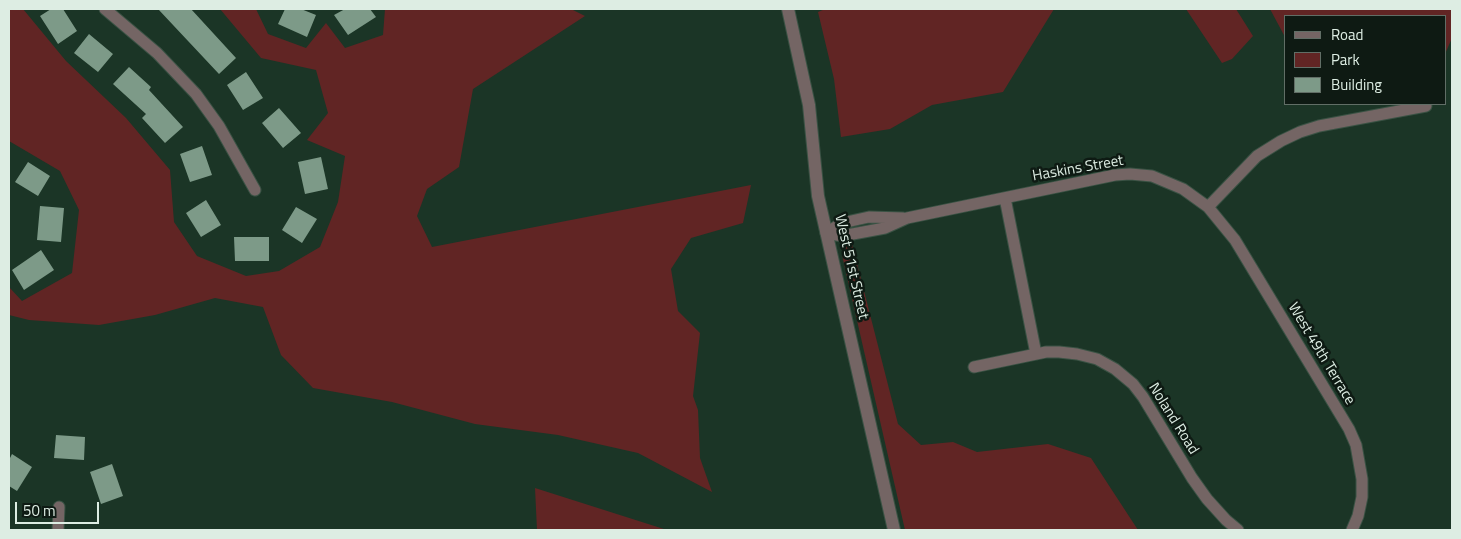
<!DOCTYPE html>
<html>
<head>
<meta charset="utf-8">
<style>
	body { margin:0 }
	#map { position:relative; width:1461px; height:539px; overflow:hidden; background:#1b3526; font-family:"Titillium Web",sans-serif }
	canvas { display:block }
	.frame { position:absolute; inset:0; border:10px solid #ddede3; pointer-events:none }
	.legend { position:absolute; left:1284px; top:15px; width:162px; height:90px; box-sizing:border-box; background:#0e1a13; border:1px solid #616e66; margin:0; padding:6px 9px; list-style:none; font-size:15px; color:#ddede3 }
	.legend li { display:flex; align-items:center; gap:10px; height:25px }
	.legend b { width:25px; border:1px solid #616e66 }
	.scale { position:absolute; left:15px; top:502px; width:84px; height:22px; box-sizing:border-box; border:2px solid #ddede3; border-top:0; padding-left:6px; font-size:15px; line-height:18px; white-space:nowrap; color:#ddede3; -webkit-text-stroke:4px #0e1a13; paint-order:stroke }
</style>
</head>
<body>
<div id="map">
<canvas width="1461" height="539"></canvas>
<div class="frame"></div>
<ul class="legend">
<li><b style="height:6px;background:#746564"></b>Road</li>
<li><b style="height:14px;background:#612524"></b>Park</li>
<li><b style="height:14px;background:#7d9a88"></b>Building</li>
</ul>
<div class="scale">50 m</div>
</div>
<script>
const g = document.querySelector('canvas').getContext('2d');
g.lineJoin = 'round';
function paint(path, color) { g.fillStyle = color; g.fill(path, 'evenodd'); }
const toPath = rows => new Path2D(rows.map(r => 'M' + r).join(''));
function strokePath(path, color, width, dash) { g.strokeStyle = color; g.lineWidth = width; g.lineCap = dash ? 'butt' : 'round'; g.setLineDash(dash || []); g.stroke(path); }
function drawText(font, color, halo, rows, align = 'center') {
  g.font = font + ' "Titillium Web",sans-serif'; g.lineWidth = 5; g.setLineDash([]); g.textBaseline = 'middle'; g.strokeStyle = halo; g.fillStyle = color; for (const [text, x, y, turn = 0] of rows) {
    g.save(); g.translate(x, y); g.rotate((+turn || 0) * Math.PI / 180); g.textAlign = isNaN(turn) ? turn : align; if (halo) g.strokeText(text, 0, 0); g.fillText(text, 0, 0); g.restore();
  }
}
paint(toPath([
	[9,9,23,9,66,61,126,118,170,170,174,222,197,256,246,276,279,271,320,247,338,202,345,156,307,140,328,113,316,70,261,58,220,9,256,9,268,34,306,48,326,23,345,48,383,35,385,9,571,9,585,16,473,89,459,167,427,189,417,216,432,247,751,185,743,223,691,238,671,269,678,311,700,333,693,396,698,410,700,458,712,492,638,453,558,435,475,424,392,402,313,388,281,355,263,307,215,298,155,315,99,325,29,320,9,315,9,287,22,301,72,273,79,210,60,171,9,141],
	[825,9,1054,9,1003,92,932,105,890,129,841,137,834,79,818,12],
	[1186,9,1236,9,1253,36,1232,59,1222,63],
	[1270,9,1452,9,1452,38,1445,54,1445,16,1285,16,1285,37],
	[851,240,898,424,921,445,953,442,977,452,1048,444,1091,458,1138,530,905,530,842,255,846,243],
	[535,488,667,530,537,530]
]), '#612524');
paint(toPath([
	[51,9,63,9,77,31,58,44,40,16],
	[158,9,191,9,236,58,219,74],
	[285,9,301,9,316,15,307,37,278,24],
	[345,9,370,9,376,17,348,35,334,15],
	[89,34,113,54,98,72,74,53],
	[129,67,151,87,149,90,183,127,165,143,142,118,146,114,113,84],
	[246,72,263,98,243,110,227,85],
	[279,108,301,133,283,148,262,123],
	[202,146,212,175,190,182,180,154],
	[321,157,328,189,305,194,298,162],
	[28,162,50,176,38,196,15,182],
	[206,200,221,225,201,237,186,213],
	[40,206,64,208,61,242,37,240],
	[296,207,317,219,302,243,282,230],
	[234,237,269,237,269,261,235,261],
	[41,250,54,270,24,290,12,270],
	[56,435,85,437,84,460,54,458],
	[12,454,32,467,17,491,9,486,9,460],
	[112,464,123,496,101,504,90,472]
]), '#7d9a88');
const minor = toPath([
	[105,9,157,53,196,94,219,126,255,190],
	[1005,198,1036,354],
	[1208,207,1257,156,1281,141,1300,132,1319,126,1426,106],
	[826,233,842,236,885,228,907,218,1115,175,1130,174,1152,176,1183,189,1208,207,1235,240,1349,429,1356,445,1362,479,1362,497,1358,516,1352,530],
	[826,233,842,223,869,217,903,218],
	[974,367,1046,352,1059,352,1077,354,1097,359,1115,369,1133,384,1143,397,1192,478,1207,499,1226,520,1238,530],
	[58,530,59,507]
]);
const tertiary = toPath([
	[788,9,809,105,818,196,894,530]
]);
strokePath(minor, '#3a5244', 13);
strokePath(tertiary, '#3a5244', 14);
strokePath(minor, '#746564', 11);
strokePath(tertiary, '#746564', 12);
drawText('15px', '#ddede3', '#0e1a13', [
	["Haskins Street",1078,169,-10],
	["West 51st Street",851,267,77],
	["West 49th Terrace",1321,354,59],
	["Noland Road",1173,419,58]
]);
</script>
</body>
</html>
